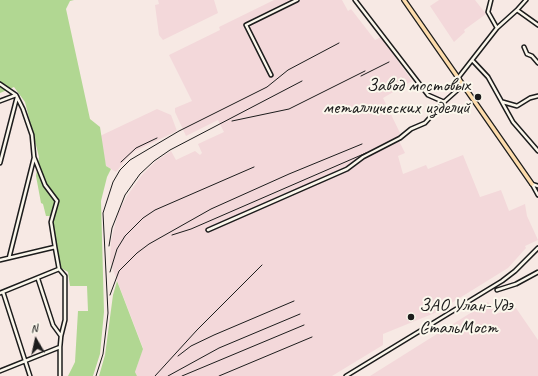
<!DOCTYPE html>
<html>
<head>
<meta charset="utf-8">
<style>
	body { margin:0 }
	#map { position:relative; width:538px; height:376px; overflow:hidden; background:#f7e9e4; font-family:Caveat,sans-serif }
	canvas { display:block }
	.north { position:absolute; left:16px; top:320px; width:40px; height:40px; -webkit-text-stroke:3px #fbf7ec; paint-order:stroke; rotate:351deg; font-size:11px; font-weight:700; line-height:16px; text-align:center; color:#1c1c1c }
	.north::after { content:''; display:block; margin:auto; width:14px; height:18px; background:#1c1c1c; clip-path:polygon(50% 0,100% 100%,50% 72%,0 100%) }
</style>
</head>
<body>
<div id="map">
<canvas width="538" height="376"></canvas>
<div class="north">N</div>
</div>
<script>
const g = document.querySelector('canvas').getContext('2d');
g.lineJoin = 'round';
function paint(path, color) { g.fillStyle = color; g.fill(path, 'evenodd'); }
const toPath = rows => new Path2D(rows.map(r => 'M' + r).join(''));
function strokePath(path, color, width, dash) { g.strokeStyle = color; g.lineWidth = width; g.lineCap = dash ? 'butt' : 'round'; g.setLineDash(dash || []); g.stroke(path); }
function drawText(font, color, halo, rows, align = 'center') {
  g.font = font + ' Caveat,sans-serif'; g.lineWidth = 4; g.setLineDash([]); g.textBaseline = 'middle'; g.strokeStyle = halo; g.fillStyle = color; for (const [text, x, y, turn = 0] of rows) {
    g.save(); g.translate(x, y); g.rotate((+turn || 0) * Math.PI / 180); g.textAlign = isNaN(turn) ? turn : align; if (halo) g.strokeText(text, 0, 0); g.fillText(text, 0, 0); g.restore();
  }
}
paint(toPath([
	[158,0,214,0,218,13,163,40,159,35,155,5,159,4],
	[274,0,342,0,348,11,351,9,375,40,381,37,412,81,383,98,400,133,397,137,405,153,398,156,403,174,426,165,428,169,463,155,480,197,501,190,509,211,525,204,527,216,538,240,525,246,526,248,508,268,437,312,383,334,383,345,332,376,137,376,135,372,143,348,110,262,111,241,118,213,127,196,142,175,156,161,171,151,176,160,195,151,200,155,202,153,198,144,224,132,218,120,186,136,175,112,175,108,192,101,169,55,220,30,219,27],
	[439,0,475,0,486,14,464,30,465,32,454,42,430,6],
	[157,109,171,115,177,131,135,151,127,158,116,172,106,166,100,136],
	[488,302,496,314,516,308,538,340,538,376,370,376]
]), '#f3d8da');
paint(toPath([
	[0,0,74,0,70,1,66,9,90,119,100,127,106,166,111,169,107,177,101,201,104,312,100,354,93,376,68,376,75,362,78,311,88,311,87,286,70,286,68,272,61,268,51,216,46,216,43,204,41,203,36,176,39,157,25,102,14,87,0,93],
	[117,281,143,349,135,372,137,376,99,376,105,355,113,295]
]), '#b1d792');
const minor = toPath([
	[355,0,428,95,444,102,463,85],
	[517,10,526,0],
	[497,28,517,10,538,25],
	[524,47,527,54,532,56,538,63],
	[473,61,488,77,513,122,538,151],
	[271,75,246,25,297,0],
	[458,78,497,28,488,12,491,0],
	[0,84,16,95,23,109,32,135,34,157,45,185,57,201,51,222,55,247,0,260],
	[0,101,16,95],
	[503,102,517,106,530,98,538,96],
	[0,163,17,97],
	[532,184,538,195],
	[532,184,538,186],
	[208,230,347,169,363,157,400,138,411,129,425,123,444,102],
	[9,258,34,158],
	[38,279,53,325,61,336],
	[497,290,516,284,538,272],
	[3,292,30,376],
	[0,293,59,269,55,247],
	[0,371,60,347,61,336,65,320,65,276,59,269],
	[60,376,60,347],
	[346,376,502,281,515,271,538,248]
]);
const major = toPath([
	[404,0,532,184]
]);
strokePath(minor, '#1c1c1c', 5.5);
strokePath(major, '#1c1c1c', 6);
strokePath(minor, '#fbf7ec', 2.5);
strokePath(major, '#fddcac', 3.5);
strokePath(toPath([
	[361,76,389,62],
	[232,121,289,109,365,71],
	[121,162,136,148,157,138],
	[172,235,191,229,366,153],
	[109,246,112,228,125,195,140,174,154,161,170,150,302,81],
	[110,272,117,249,125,236,143,218,155,210,254,167],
	[110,295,119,271,137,253,149,244,211,209,289,174,362,144],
	[178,356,191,346,214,335,294,301],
	[96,376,103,354,108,313,103,213,113,182,120,170,130,160,179,131,267,87,288,70,339,43],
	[155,376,197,330,262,265],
	[168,376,219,348,300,314],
	[182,376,304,325],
	[219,376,312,337]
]), '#1c1c1c', 1);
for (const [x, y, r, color] of [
	[478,97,4,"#1c1c1c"],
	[411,317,4,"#1c1c1c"]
]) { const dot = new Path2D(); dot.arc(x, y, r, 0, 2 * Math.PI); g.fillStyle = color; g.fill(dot); strokePath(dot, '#fbf7ec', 1.5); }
drawText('19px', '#1c1c1c', '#fbf7ec', [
	["Завод мостовых",470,86],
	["металлических изделий",470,108],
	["ЗАО Улан-Удэ",419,306,"left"],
	["СтальМост",419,328,"left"]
], 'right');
</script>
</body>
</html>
